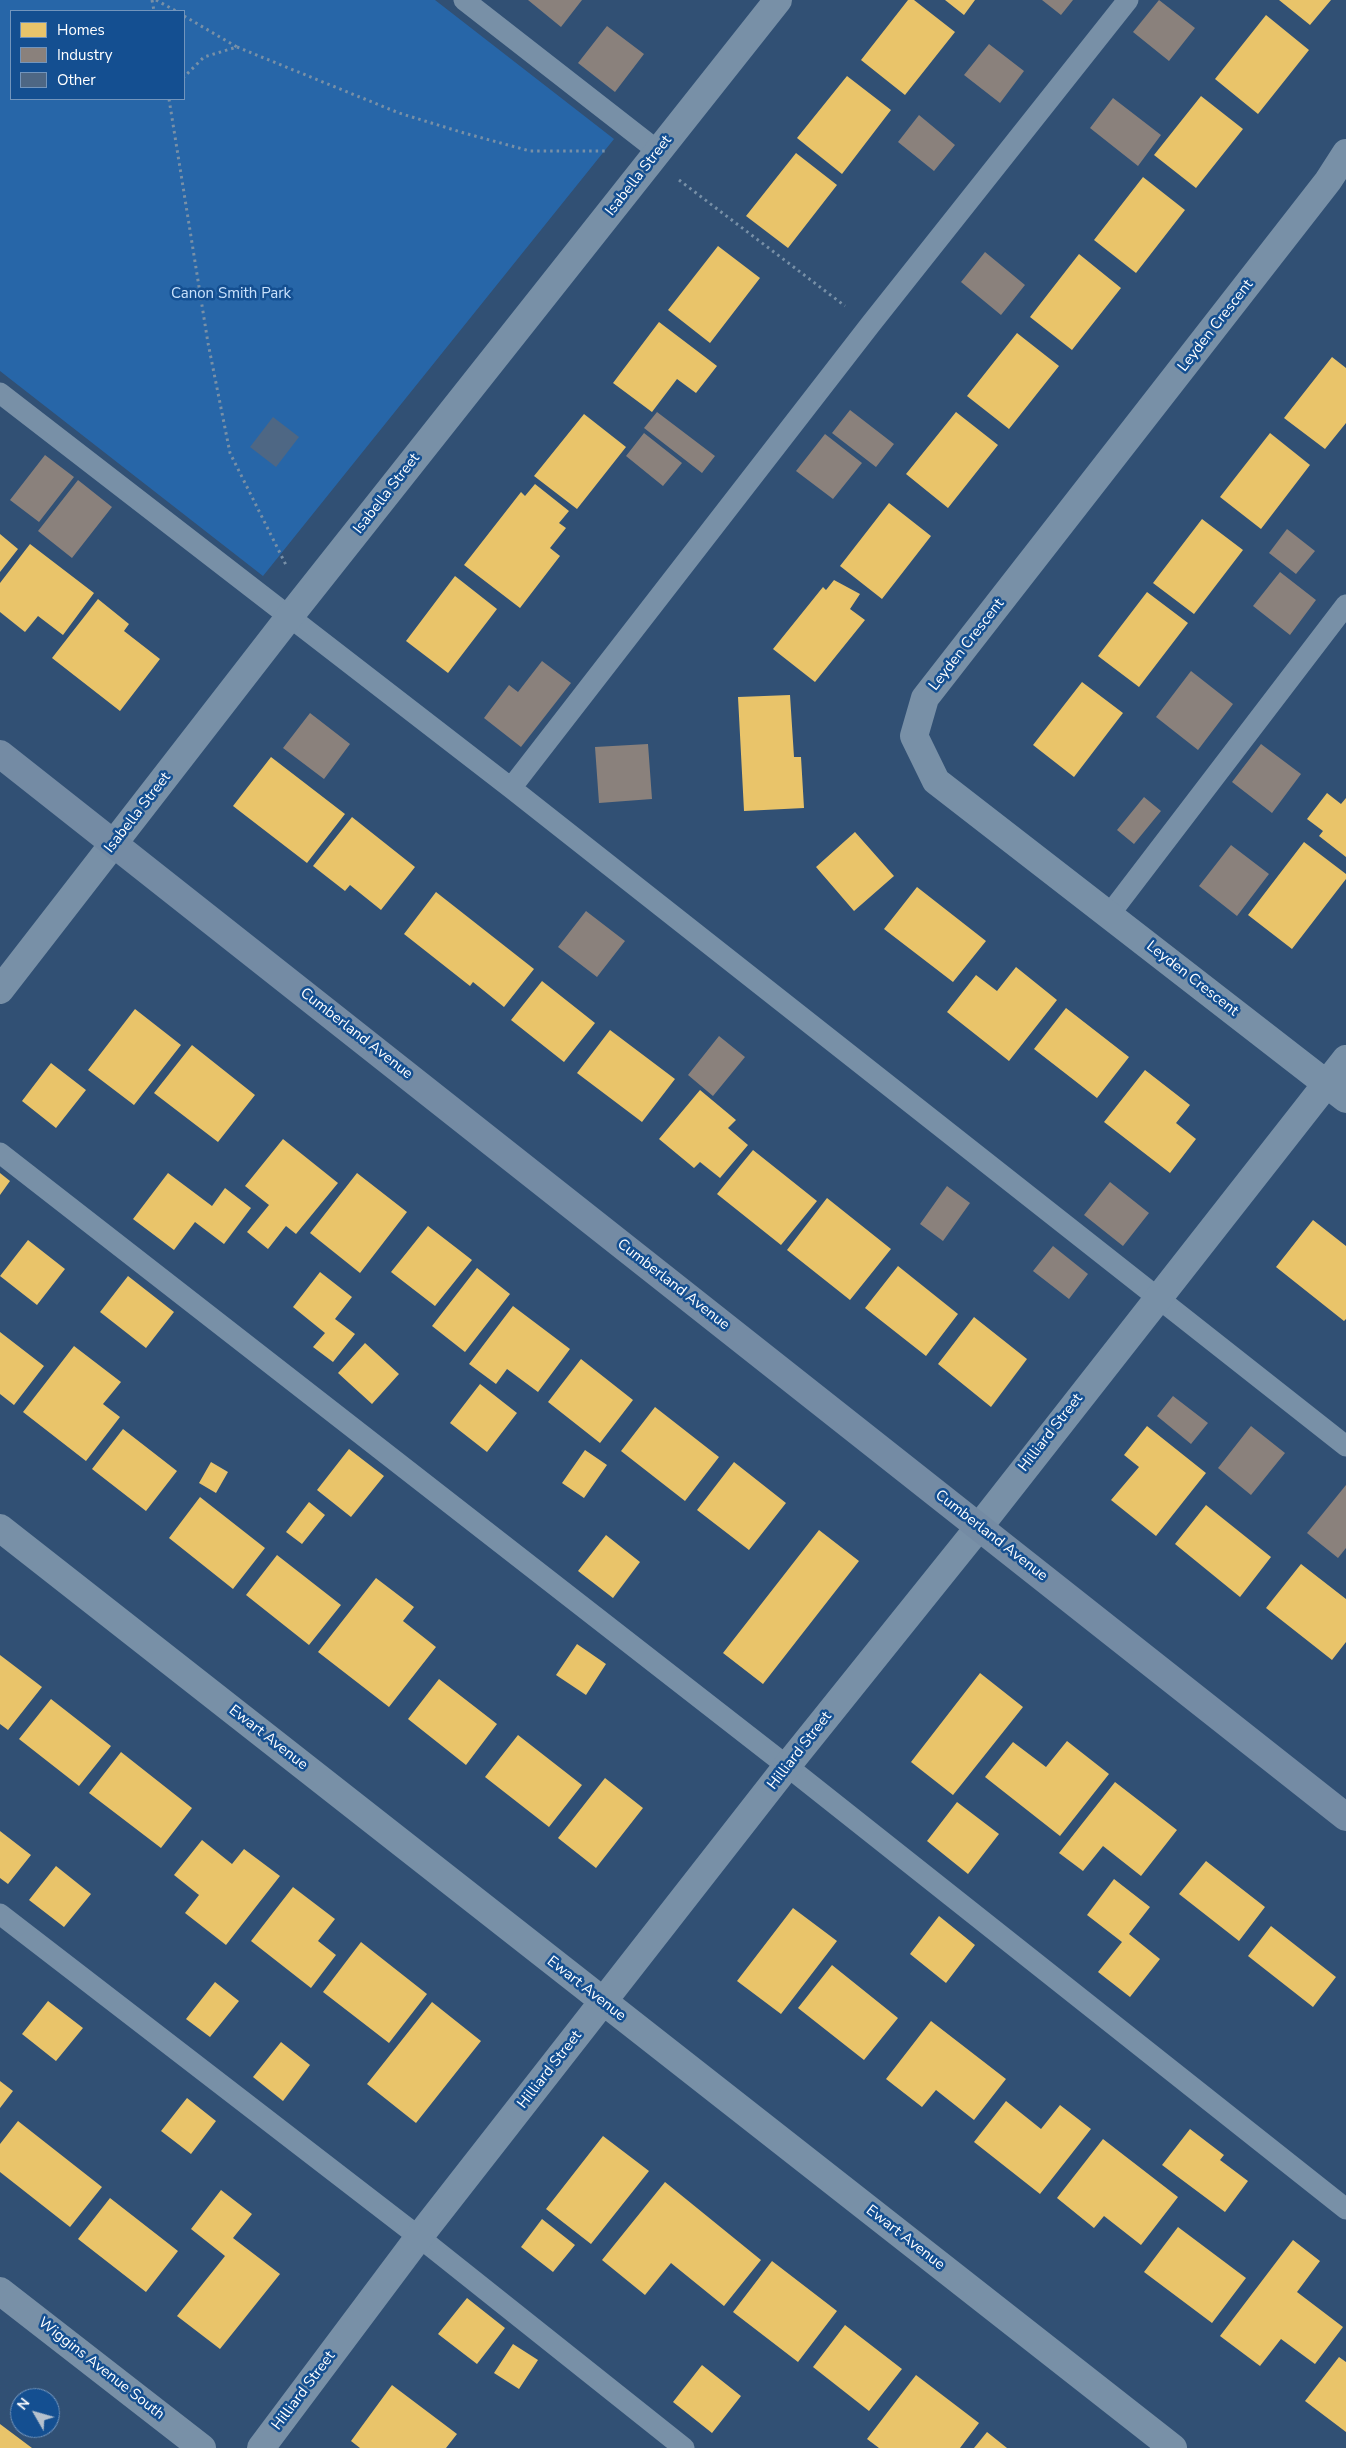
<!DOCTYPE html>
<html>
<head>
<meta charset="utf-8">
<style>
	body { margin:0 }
	#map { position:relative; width:1346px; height:2448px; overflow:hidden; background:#315074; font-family:"Nunito Sans",sans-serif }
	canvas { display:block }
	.legend { position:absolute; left:10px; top:10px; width:175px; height:90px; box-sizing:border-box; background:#144f91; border:1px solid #7295bd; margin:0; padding:6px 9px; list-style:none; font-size:15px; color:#fff }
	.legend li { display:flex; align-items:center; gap:10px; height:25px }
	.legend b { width:25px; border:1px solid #7295bd }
	.north { position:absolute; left:10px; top:2388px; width:50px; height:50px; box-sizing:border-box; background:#144f91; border:1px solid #7295bd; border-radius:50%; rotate:308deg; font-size:14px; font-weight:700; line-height:20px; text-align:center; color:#fff }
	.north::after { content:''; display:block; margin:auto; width:18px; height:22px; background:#b7c2ce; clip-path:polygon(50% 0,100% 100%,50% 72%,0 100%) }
</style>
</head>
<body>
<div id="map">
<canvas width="1346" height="2448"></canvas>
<ul class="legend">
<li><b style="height:14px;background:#e9c46a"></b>Homes</li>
<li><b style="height:14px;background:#8a817c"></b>Industry</li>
<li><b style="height:14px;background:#4e6784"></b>Other</li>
</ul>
<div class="north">N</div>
</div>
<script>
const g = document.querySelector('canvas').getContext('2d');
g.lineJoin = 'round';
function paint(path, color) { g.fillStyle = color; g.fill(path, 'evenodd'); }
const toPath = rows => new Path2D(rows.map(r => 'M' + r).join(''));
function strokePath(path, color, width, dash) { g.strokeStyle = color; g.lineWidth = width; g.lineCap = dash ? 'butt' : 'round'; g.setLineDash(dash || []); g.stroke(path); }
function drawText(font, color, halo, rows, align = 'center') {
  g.font = font + ' "Nunito Sans",sans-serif'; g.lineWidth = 5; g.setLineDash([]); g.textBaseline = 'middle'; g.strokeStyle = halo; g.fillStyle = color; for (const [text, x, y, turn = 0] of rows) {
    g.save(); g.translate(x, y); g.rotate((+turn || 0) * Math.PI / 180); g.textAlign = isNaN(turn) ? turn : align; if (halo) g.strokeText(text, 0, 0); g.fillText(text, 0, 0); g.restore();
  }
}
paint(toPath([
	[0,0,435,0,614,139,263,576,0,371],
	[11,11,184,11,184,99,11,99]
]), '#2766a8');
paint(toPath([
	[908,0,914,0,955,32,905,95,861,60],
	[945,0,975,0,964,15],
	[1279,0,1331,0,1310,25],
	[1266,15,1309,50,1258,114,1215,79],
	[847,76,891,110,842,174,797,138],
	[1201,96,1243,129,1196,188,1154,155],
	[796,153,837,185,788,248,746,216],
	[1143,177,1185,210,1136,273,1094,240],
	[718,246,760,278,710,343,668,310],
	[1079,254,1121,288,1072,350,1030,317],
	[659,322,717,366,696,393,677,379,652,412,613,383],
	[1017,333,1059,366,1009,429,967,396],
	[1332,357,1346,368,1346,423,1325,449,1284,418],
	[956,412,998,445,948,508,906,474],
	[584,414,626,447,577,509,534,476],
	[1270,433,1310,465,1261,529,1220,497],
	[535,484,569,511,559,523,566,528,550,548,560,556,520,608,464,565,521,492,525,496],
	[889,503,931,536,882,599,840,566],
	[1202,519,1243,550,1194,614,1153,583],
	[0,534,18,549,0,572],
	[30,544,94,593,63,635,38,616,25,632,0,612,0,583],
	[455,576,497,609,448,673,406,641],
	[834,580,860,594,850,609,865,620,815,682,773,649,823,587,826,590],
	[1147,592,1188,623,1139,687,1098,656],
	[98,599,129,624,124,631,160,659,120,711,52,658],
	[1082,682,1123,713,1074,777,1033,745],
	[790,695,794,757,801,757,804,808,744,811,738,697],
	[271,757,345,814,307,863,233,806],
	[1327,793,1341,804,1346,798,1346,857,1319,836,1323,831,1307,819],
	[352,817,415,867,381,910,350,885,345,891,313,866],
	[855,832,894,876,854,911,816,867],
	[1304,842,1346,874,1346,879,1292,949,1248,915],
	[917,887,986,941,953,982,884,929],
	[436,892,534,969,504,1007,473,982,470,986,404,934],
	[1016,967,1057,1000,1009,1061,947,1012,976,975,997,991],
	[542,981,595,1023,564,1062,511,1020],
	[1066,1008,1129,1057,1097,1098,1034,1049],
	[135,1009,181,1045,134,1105,88,1070],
	[610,1030,675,1079,642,1122,577,1073],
	[192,1045,255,1095,218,1142,154,1093],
	[51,1063,86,1090,56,1128,22,1101],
	[1145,1070,1190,1105,1176,1123,1196,1139,1170,1173,1104,1122],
	[700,1090,736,1120,728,1128,748,1145,720,1178,700,1162,694,1168,659,1139],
	[283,1139,338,1183,296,1234,286,1226,268,1249,247,1232,269,1205,245,1186],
	[753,1150,817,1201,781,1245,717,1194],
	[0,1173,10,1181,0,1195],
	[168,1173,212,1206,225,1188,251,1208,224,1244,195,1222,174,1250,133,1219],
	[357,1173,407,1212,360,1273,310,1233],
	[827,1198,891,1249,850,1300,787,1250],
	[1313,1220,1346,1246,1346,1319,1344,1321,1276,1267],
	[428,1226,472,1260,435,1306,391,1272],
	[28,1240,65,1269,37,1305,0,1276],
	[898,1266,958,1314,926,1356,865,1308],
	[477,1268,510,1294,465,1352,432,1326],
	[320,1272,352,1297,335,1319,355,1334,333,1362,313,1347,325,1333,293,1307],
	[128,1276,174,1312,146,1348,100,1312],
	[513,1306,570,1349,538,1392,507,1369,496,1384,469,1364],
	[974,1317,1027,1359,991,1407,938,1364],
	[0,1332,44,1366,14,1405,0,1394],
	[365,1343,399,1374,372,1404,338,1373],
	[74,1346,121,1382,103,1404,120,1417,86,1461,23,1412],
	[581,1359,633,1400,600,1443,548,1402],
	[480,1384,517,1413,487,1452,450,1423],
	[655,1407,719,1457,685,1501,621,1451],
	[1147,1426,1206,1473,1156,1536,1111,1500,1139,1467,1124,1455],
	[123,1429,177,1471,146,1511,92,1469],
	[349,1449,384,1476,351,1517,317,1490],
	[585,1450,607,1465,584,1498,562,1483],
	[211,1462,228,1472,216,1493,199,1483],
	[734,1462,786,1503,749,1550,697,1510],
	[200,1497,265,1548,233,1589,169,1538],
	[309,1502,325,1515,302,1544,286,1532],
	[1206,1505,1271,1557,1240,1597,1175,1544],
	[819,1530,859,1561,763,1684,723,1653],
	[606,1535,640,1562,613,1598,578,1571],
	[277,1555,341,1605,309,1645,246,1595],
	[1301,1564,1346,1599,1346,1642,1332,1660,1266,1608],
	[376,1578,414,1607,403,1621,436,1647,389,1707,318,1652],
	[577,1644,606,1664,586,1695,556,1675],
	[0,1655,42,1687,8,1730,0,1724],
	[980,1673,1023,1707,953,1795,911,1762],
	[439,1679,497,1724,466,1765,408,1719],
	[51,1699,111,1746,79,1786,19,1739],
	[518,1735,582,1785,549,1827,485,1777],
	[1067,1741,1109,1774,1060,1836,985,1777,1013,1742,1046,1767],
	[121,1752,192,1808,161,1848,89,1793],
	[605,1778,643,1808,596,1868,558,1838],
	[1115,1782,1177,1830,1141,1876,1103,1846,1083,1871,1059,1853],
	[957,1802,999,1834,968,1874,927,1841],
	[0,1831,31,1855,8,1884,0,1878],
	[202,1840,232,1864,244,1849,280,1876,226,1945,185,1913,199,1895,174,1875],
	[1206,1861,1265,1907,1239,1941,1179,1894],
	[56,1866,91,1894,64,1927,29,1900],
	[1114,1879,1150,1907,1129,1934,1160,1959,1130,1997,1098,1972,1122,1942,1087,1915],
	[293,1887,335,1919,318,1941,336,1955,311,1988,251,1941],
	[793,1908,837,1941,781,2014,737,1981],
	[939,1916,975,1945,946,1983,910,1954],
	[1271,1926,1336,1977,1313,2007,1248,1956],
	[361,1942,427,1994,389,2043,323,1992],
	[832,1965,898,2018,864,2060,798,2008],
	[215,1982,239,2001,210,2037,186,2019],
	[48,2001,83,2028,56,2061,22,2034],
	[432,2002,481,2041,416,2123,367,2084],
	[931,2021,1006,2079,974,2120,936,2090,922,2107,886,2079],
	[281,2042,310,2065,283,2101,253,2077],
	[0,2081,13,2091,0,2108],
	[187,2098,216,2121,191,2154,161,2131],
	[1006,2101,1041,2129,1060,2105,1091,2129,1040,2194,974,2142],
	[18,2121,102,2187,70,2227,0,2172,0,2144],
	[1190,2129,1224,2155,1220,2160,1248,2181,1225,2212,1162,2165],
	[603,2136,649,2171,591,2244,546,2209],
	[1103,2139,1178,2197,1141,2245,1104,2216,1094,2228,1057,2198],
	[665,2182,761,2260,724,2306,671,2263,645,2295,602,2260],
	[221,2190,252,2214,233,2238,280,2274,220,2349,177,2316,225,2256,191,2229],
	[110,2198,178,2251,146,2292,78,2239],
	[542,2219,575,2245,553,2272,521,2247],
	[1178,2227,1246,2278,1212,2323,1144,2272],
	[1293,2240,1320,2261,1297,2292,1343,2327,1315,2364,1281,2339,1260,2366,1220,2336],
	[772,2261,837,2311,798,2362,733,2312],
	[467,2298,505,2328,477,2364,438,2334],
	[845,2325,902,2369,869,2411,813,2367],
	[513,2344,538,2360,519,2389,494,2373],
	[1339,2357,1346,2362,1346,2432,1305,2401],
	[702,2365,741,2396,712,2433,673,2402],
	[916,2375,979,2423,960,2448,879,2448,867,2439],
	[392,2385,457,2434,446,2448,360,2448,351,2441],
	[0,2424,32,2448,0,2448],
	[987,2432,1007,2448,974,2448]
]), '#e9c46a');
paint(toPath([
	[528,0,582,0,561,27],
	[1042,0,1073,0,1061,15],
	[1159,0,1195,28,1169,61,1133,32],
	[607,26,644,54,615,92,578,63],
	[989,44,1024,71,1000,103,964,75],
	[1113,98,1161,135,1138,166,1090,128],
	[919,115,955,145,934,171,898,142],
	[985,252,1025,285,1001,315,961,282],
	[850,410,894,444,876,467,832,433],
	[657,412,715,456,702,473,644,428],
	[644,433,682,463,663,486,626,456],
	[825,434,862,463,833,499,796,471],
	[45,455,74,477,39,522,10,500],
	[78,480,112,507,72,558,38,531],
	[1287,529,1315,551,1296,574,1269,553],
	[1280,572,1316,600,1290,635,1253,606],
	[542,661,571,683,521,747,484,718,509,685,518,692],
	[1191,671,1233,704,1198,750,1156,717],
	[310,713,350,744,324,779,283,748],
	[648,744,652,799,599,803,595,747],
	[1261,744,1301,774,1272,813,1232,782],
	[1144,797,1161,811,1134,844,1117,830],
	[1231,845,1269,874,1237,916,1199,886],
	[586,911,625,941,597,977,558,947],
	[719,1036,745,1057,713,1096,688,1075],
	[1110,1182,1149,1213,1123,1246,1084,1215],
	[947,1186,970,1203,943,1241,920,1224],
	[1053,1246,1088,1274,1069,1299,1033,1271],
	[1173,1396,1208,1423,1191,1444,1157,1416],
	[1251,1426,1285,1453,1251,1495,1218,1468],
	[1346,1485,1346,1548,1338,1558,1307,1533]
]), '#8a817c');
paint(toPath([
	[273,417,299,437,276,467,250,447]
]), '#4e6784');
strokePath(toPath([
	[152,0,154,11],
	[156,0,176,11],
	[184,16,237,47,204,57,184,77],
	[237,47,399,113,464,133,530,151,606,151],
	[169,99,208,343,230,453,286,565],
	[679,180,845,306]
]), '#7890a7', 3, [2.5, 4]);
strokePath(toPath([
	[464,0,659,152],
	[0,393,511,788,1346,1446],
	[511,788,870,325,1128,0],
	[1109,915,1346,605],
	[0,1153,787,1766,1346,2209],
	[0,1914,419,2237,684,2448]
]), '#7890a7', 21);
strokePath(toPath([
	[1346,153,1328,181,925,698,914,736,936,781,1346,1099],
	[0,990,290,616,778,0],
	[0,1528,1173,2448],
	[0,2291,202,2448],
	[261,2448,419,2237,787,1766,979,1527,1346,1059]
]), '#7890a7', 28);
strokePath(toPath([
	[0,754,1346,1817]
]), '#748ba4', 28);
drawText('15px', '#fff', '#144f91', [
	["Isabella Street",639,176,-52],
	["Leyden Crescent",1216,326,-52],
	["Isabella Street",387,494,-52],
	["Leyden Crescent",967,645,-52],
	["Isabella Street",138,813,-52],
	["Leyden Crescent",1192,979,38],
	["Cumberland Avenue",356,1034,38],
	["Cumberland Avenue",673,1285,38],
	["Hilliard Street",1051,1433,-52],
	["Cumberland Avenue",991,1536,38],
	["Ewart Avenue",268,1738,38],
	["Hilliard Street",800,1751,-52],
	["Ewart Avenue",586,1989,38],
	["Hilliard Street",550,2070,-52],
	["Ewart Avenue",905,2238,38],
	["Wiggins Avenue South",101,2369,38],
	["Hilliard Street",304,2391,-53]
]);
drawText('15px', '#c8e1fc', '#144f91', [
	["Canon Smith Park",231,294]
]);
</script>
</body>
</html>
